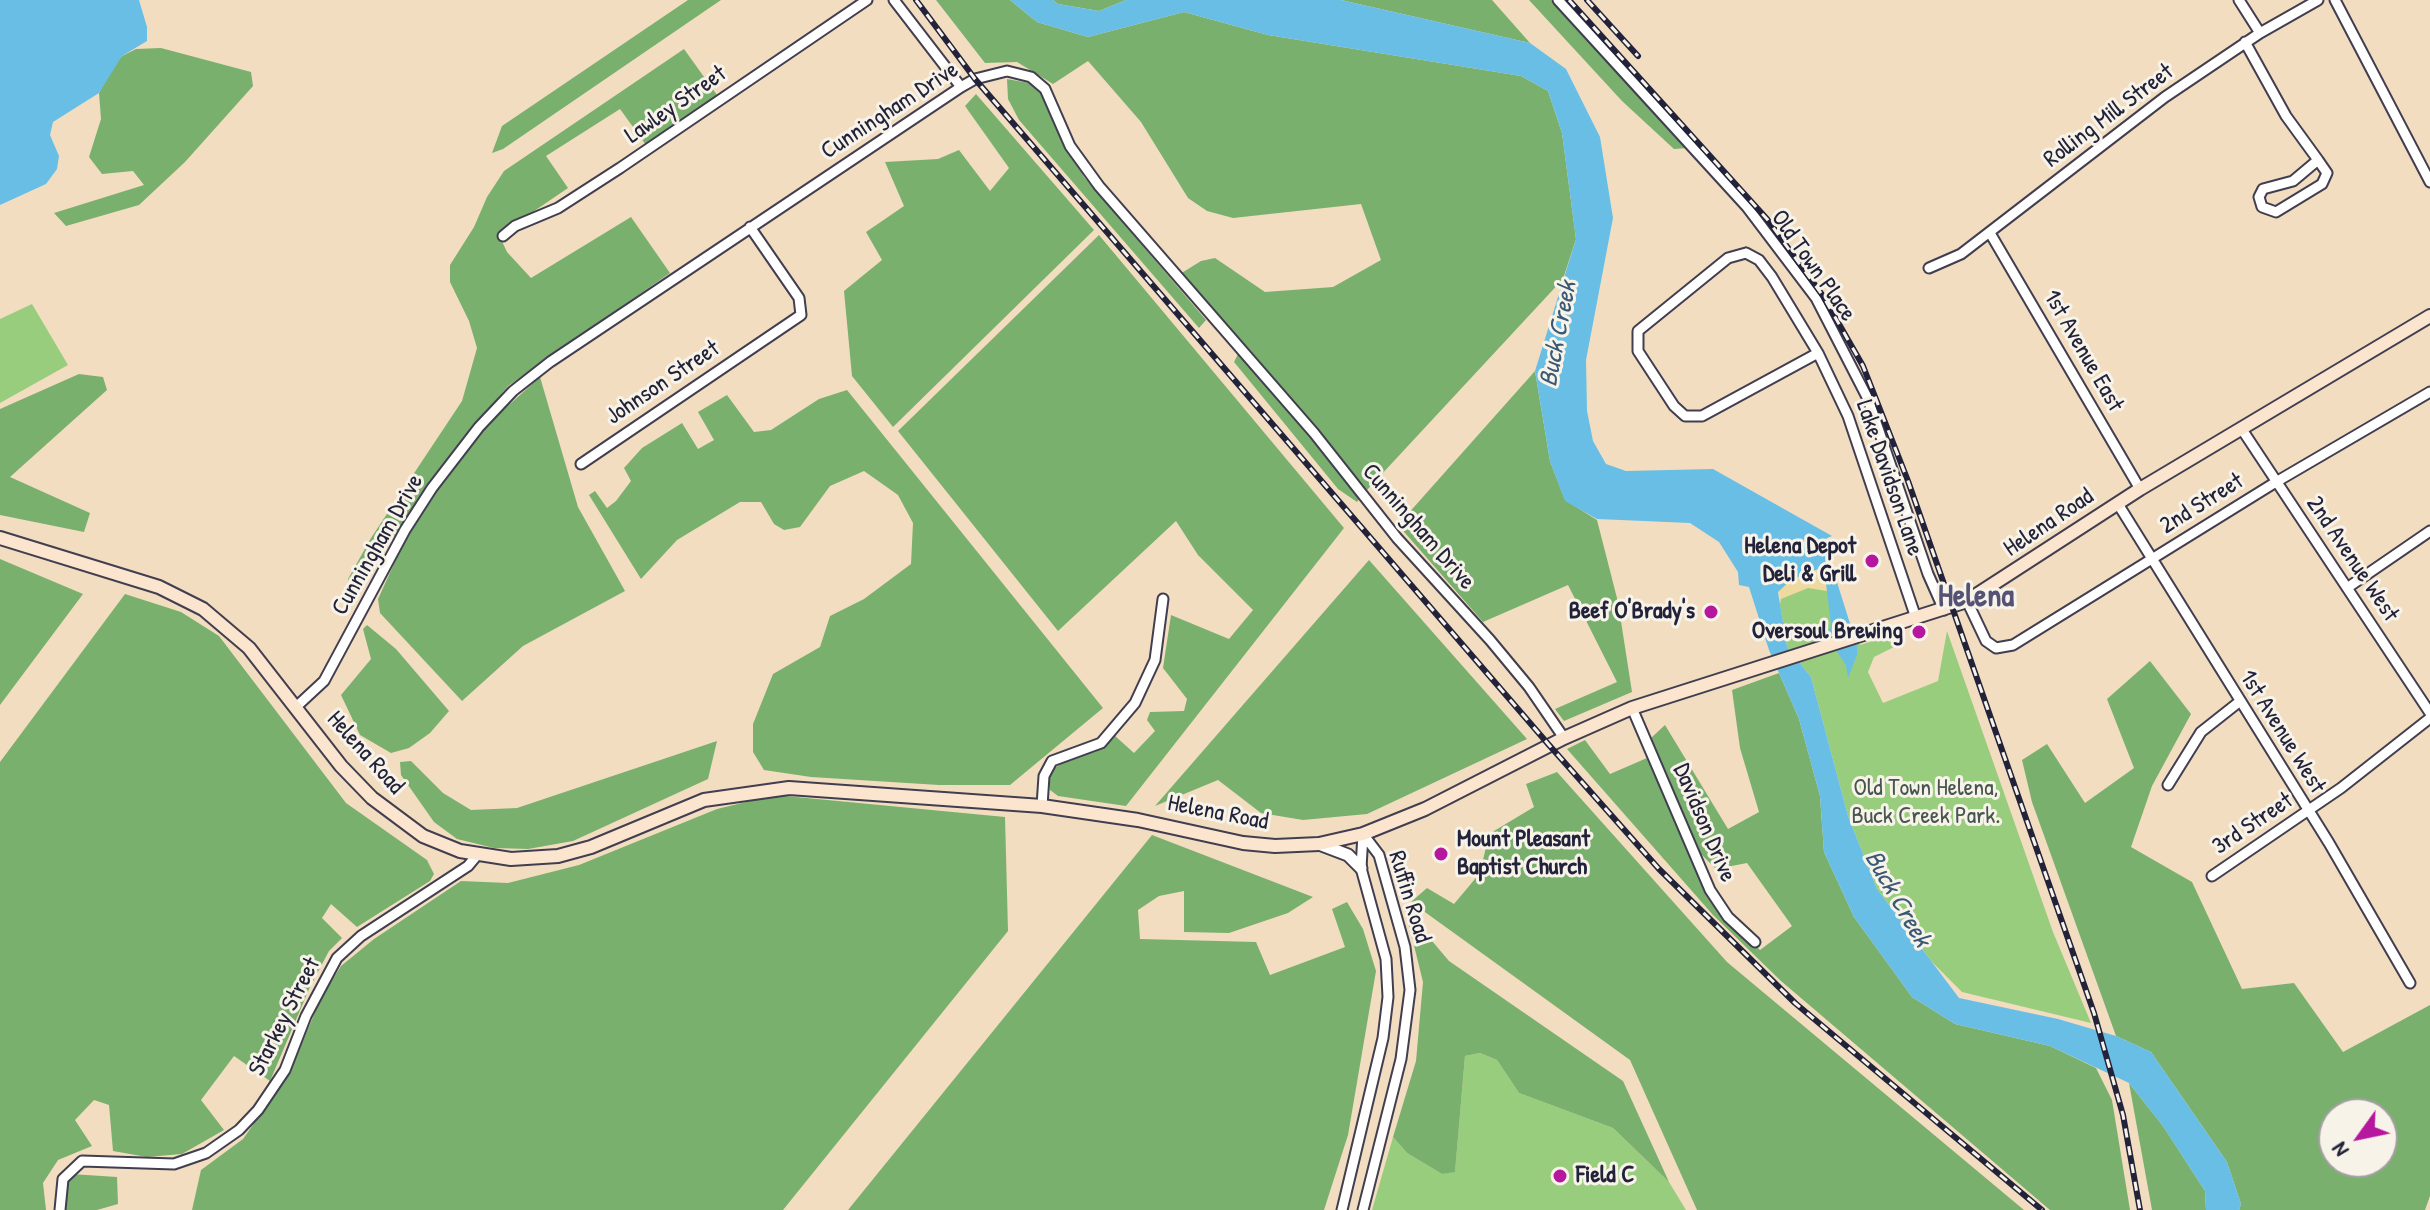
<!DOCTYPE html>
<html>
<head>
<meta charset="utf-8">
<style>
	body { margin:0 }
	#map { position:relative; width:2430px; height:1210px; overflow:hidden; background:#f2ddc0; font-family:"Patrick Hand",sans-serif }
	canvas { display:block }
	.north { position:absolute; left:2318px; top:1098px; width:80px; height:80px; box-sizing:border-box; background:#f7f3e8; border:2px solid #a29fa3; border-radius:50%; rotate:237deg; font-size:22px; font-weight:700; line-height:32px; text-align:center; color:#22223b }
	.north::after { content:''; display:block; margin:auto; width:28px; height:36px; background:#b5179e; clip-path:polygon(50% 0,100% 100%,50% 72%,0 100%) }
</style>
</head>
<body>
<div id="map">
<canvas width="2430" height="1210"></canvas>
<div class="north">N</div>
</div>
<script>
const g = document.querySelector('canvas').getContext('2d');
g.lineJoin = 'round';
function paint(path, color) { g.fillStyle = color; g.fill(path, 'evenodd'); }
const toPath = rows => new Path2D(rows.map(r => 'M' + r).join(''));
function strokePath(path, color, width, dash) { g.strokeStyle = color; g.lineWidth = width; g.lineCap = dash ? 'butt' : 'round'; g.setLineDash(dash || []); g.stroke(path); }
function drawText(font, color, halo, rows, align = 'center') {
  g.font = font + ' "Patrick Hand",sans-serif'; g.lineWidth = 6; g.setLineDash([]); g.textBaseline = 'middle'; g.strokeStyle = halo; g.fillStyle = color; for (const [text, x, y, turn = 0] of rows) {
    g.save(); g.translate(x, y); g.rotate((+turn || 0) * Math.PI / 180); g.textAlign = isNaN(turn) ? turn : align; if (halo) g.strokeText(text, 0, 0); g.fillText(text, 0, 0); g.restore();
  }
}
paint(toPath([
	[32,304,68,365,0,403,0,319],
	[1826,573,1860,645,1895,634,1898,645,1874,657,1868,672,1883,703,1938,681,1947,631,2053,932,2091,1023,1962,992,1932,962,1877,889,1848,816,1811,677,1787,647,1780,605,1782,589],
	[1480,1053,1497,1060,1519,1093,1613,1128,1669,1182,1686,1210,1372,1210,1393,1137,1407,1153,1442,1174,1455,1171,1465,1056]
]), '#99cd7e');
paint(toPath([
	[688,0,721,0,503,149,492,153,502,126],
	[936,0,1010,0,1037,22,1088,37,1184,12,1268,35,1521,76,1548,91,1562,133,1576,239,1563,279,1367,490,1180,274,1201,261,1215,258,1265,292,1333,287,1381,260,1361,204,1233,218,1207,211,1188,198,1141,122,1088,61,1053,84,1017,62,985,63],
	[1053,0,1126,0,1099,11,1058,4],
	[1341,0,1492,0,1530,43],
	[1529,0,1551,0,1688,148,1674,149,1622,101],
	[161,48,251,72,253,86,185,162,139,205,66,226,54,213,144,185,133,171,102,174,89,157,101,119,99,93,112,69,122,56,136,49],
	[684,49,717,95,646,145,620,109,546,156,568,188,499,235,507,252,531,278,631,217,670,273,508,386,442,465,380,557,359,587,354,587,348,579,371,538,462,401,477,348,469,321,450,282,450,265,474,227,487,197,504,171],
	[1007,79,1029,83,1043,94,1084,177,1206,320,1199,328,1019,120,1008,99],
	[976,94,1094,230,893,427,852,376,844,291,882,260,866,232,904,206,885,162,938,159,959,150,990,191,1009,168,965,106],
	[1099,235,1344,528,1126,806,1058,796,1050,790,1048,772,1072,757,1095,752,1114,735,1134,753,1155,731,1147,720,1150,712,1184,711,1187,699,1163,668,1171,615,1229,639,1253,610,1198,555,1176,521,1058,631,898,431],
	[1238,354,1361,497,1357,502,1338,489,1234,362],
	[1535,371,1550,461,1565,500,1597,520,1618,602,1632,692,1564,721,1555,709,1617,682,1568,585,1483,622,1398,525],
	[79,374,103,377,107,390,10,477,90,513,84,532,0,515,0,409],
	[540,377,578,507,625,591,523,646,462,701,380,613,378,599,403,544,451,470,491,421],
	[847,390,1103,708,1010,785,939,785,811,777,764,770,753,752,753,724,773,674,820,647,830,616,864,599,911,564,913,523,898,495,864,471,830,486,800,527,784,530,774,524,761,502,740,502,677,540,641,579,589,495,595,491,607,508,616,501,631,481,624,468,642,448,682,423,698,449,714,440,698,412,727,395,754,432,771,430,819,399],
	[0,559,83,594,0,705],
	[1369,560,1527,739,1367,814,1303,820,1261,813,1218,780,1155,806],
	[125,594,181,612,219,636,346,803,427,860,434,874,430,881,357,927,331,904,322,918,342,938,329,951,310,987,270,1081,234,1056,201,1100,224,1130,182,1154,147,1157,113,1151,109,1105,94,1100,75,1120,92,1146,58,1160,43,1183,46,1210,0,1210,0,762],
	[367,625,396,649,449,711,430,733,409,748,391,753,360,735,341,695,371,659,363,629],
	[2150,661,2191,714,2152,786,2131,847,2192,882,2242,989,2294,983,2343,1052,2430,1005,2430,1196,2425,1210,2239,1210,2241,1204,2227,1162,2151,1052,2116,1036,2032,802,2022,760,2047,744,2085,803,2134,768,2107,699],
	[2334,1114,2382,1114,2382,1162,2334,1162],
	[1779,673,1799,719,1820,796,1824,852,1854,917,1912,997,1955,1024,2050,1046,2096,1068,2112,1100,2130,1210,2050,1210,1781,981,1713,915,1567,749,1585,740,1610,774,1647,758,1688,852,1719,911,1760,950,1792,926,1747,863,1716,869,1696,849,1651,738,1665,725,1728,829,1759,812,1740,748,1732,690],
	[717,741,708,779,573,841,528,849,494,848,457,839,434,822,401,775,400,762,411,761,443,793,471,810,517,808],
	[1557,772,1727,962,2024,1210,1697,1210,1630,1060,1411,902,1427,888,1454,904,1480,873,1489,834,1534,807,1526,784],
	[775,795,1005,817,1008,931,783,1210,192,1210,201,1170,243,1139,289,1074,321,998,341,966,374,939,461,881,508,883,579,865,717,809],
	[1152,835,1313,897,1288,913,1229,933,1184,932,1184,891,1159,896,1138,910,1140,939,1256,942,1270,975,1345,947,1332,909,1347,902,1363,929,1376,971,1348,1135,1324,1210,848,1210],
	[1405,909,1449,961,1623,1081,1669,1182,1613,1128,1519,1093,1497,1060,1480,1053,1465,1056,1455,1172,1442,1174,1407,1153,1393,1137,1416,1061,1423,982],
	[2129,1083,2163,1126,2205,1191,2206,1210,2152,1210],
	[71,1174,117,1177,118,1204,97,1210,65,1210,65,1192]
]), '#7ab06d');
paint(toPath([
	[1816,564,1828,576,1833,592,1808,588,1781,599,1778,587]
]), '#eeda9e');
paint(toPath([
	[0,0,139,0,147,27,147,41,122,56,99,93,53,122,50,135,59,156,57,169,46,184,0,205],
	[1010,0,1053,0,1058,4,1099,11,1126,0,1341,0,1530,43,1566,69,1600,137,1613,218,1586,360,1587,411,1593,441,1606,464,1626,471,1713,469,1832,536,1825,539,1833,553,1831,563,1857,646,1857,655,1848,678,1846,665,1826,636,1831,625,1825,575,1818,569,1791,580,1778,592,1787,647,1811,677,1848,816,1877,889,1959,998,2058,1019,2116,1036,2151,1052,2227,1162,2241,1204,2239,1210,2206,1210,2205,1191,2163,1126,2129,1083,2050,1046,1955,1024,1912,997,1854,917,1824,852,1820,796,1799,719,1769,650,1749,587,1739,585,1738,572,1719,542,1690,523,1597,519,1565,501,1550,461,1535,371,1576,239,1562,133,1548,91,1521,76,1268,35,1184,12,1088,37,1037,22]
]), '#68bee5');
const minor = toPath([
	[894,0,961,87],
	[1558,0,1747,207,1816,298,1868,399,1928,574,1944,610],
	[2239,0,2260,33],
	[2335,0,2430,182],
	[2245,42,2286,116,2318,160],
	[2318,160,2327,173,2322,184,2276,212,2262,207,2259,197,2263,189,2293,181,2318,160],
	[1990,233,2140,489],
	[503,236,515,226,558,208,620,168,867,0],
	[1746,253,1759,260,1772,277,1818,353,1702,416,1685,416,1674,406,1638,351,1638,331,1728,258,1746,253],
	[1929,268,1961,254,2165,97,2260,33,2318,0],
	[1818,353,1848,416,1916,618],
	[2241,428,2430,713],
	[581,464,801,315,799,298,750,227],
	[2118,504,2329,843,2410,983],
	[2347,588,2430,531],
	[1967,601,1986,641,1996,648,2013,645,2276,482,2430,392],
	[296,707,324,681,405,530,432,488,479,427,513,391,550,362,961,87,975,79,1007,71,1031,77,1045,89,1070,146,1099,186,1314,433,1397,538,1490,640,1529,687,1564,738],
	[1632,708,1710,890,1728,917,1755,942],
	[2168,785,2201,732,2239,702],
	[1042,806,1044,776,1052,761,1101,743,1135,703,1155,660,1163,599],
	[2212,876,2341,788,2430,718],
	[60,1210,63,1179,82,1161,174,1164,206,1153,239,1130,258,1110,285,1070,306,1016,337,958,361,936,468,866,478,854],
	[1342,1210,1383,1038,1388,997,1386,959,1361,868,1363,834],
	[1363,1210,1401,1059,1410,990,1405,947,1379,855,1363,834]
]);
const tertiary = toPath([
	[1319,844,1348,855,1361,868]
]);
const secondary = toPath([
	[0,538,159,587,203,609,249,648,341,766,372,798,423,836,460,851,511,859,558,856,591,847,704,800,789,788,1042,806,1138,820,1243,843,1275,846,1319,844,1363,834,1425,809,1564,738,1632,708,1967,601,2140,489,2430,316]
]);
strokePath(minor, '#413e4f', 13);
strokePath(tertiary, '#413e4f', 15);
strokePath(secondary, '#413e4f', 16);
strokePath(minor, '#fff', 9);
strokePath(tertiary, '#fff', 11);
strokePath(secondary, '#fce5cf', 12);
const rail = toPath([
	[916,0,975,79,1549,745,1659,869,1795,1003,2042,1210],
	[1569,0,1767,219,1823,296,1863,366,1908,481,2094,1013,2123,1115,2140,1210],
	[1587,0,1638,56]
]);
strokePath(rail, '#22223b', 6);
strokePath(rail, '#f7f3e8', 3, [9]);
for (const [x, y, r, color] of [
	[1872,561,8,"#b5179e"],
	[1711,612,8,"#b5179e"],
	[1919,632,8,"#b5179e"],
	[1441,854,8,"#b5179e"],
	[1560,1176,8,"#b5179e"]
]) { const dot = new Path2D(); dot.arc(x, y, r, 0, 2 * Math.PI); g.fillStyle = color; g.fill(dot); strokePath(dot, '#f7f3e8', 3); }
drawText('24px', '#22223b', '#f7f3e8', [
	["Lawley Street",676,105,-35],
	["Cunningham Drive",890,111,-33],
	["Rolling Mill Street",2109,116,-37],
	["Old Town Place",1813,266,55],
	["1st Avenue East",2083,351,60],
	["Johnson Street",663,383,-34],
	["Lake Davidson Lane",1889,478,71],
	["2nd Street",2202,504,-32],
	["Helena Road",2049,523,-34],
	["Cunningham Drive",1418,527,49],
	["Cunningham Drive",378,545,-60],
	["2nd Avenue West",2352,559,56],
	["1st Avenue West",2282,732,58],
	["Helena Road",365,753,48],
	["Helena Road",1218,813,11],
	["Davidson Drive",1704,823,67],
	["3rd Street",2253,824,-34],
	["Ruffin Road",1409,897,73],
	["Starkey Street",285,1017,-63]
]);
drawText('bold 24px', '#22223b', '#f7f3e8', [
	["Helena Depot",1856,547],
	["Deli & Grill",1856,575],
	["Beef O'Brady's",1695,612],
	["Oversoul Brewing",1903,632],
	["Mount Pleasant",1457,840,"left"],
	["Baptist Church",1457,868,"left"],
	["Field C",1576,1176,"left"]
], 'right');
drawText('24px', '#46554f', '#f7f3e8', [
	["Old Town Helena,",1926,789],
	["Buck Creek Park.",1926,817]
]);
drawText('italic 26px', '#3a5976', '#f7f3e8', [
	["Buck Creek",1559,334,-79],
	["Buck Creek",1897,899,60]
]);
drawText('bold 32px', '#555276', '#f7f3e8', [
	["Helena",1976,597]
]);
</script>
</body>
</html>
